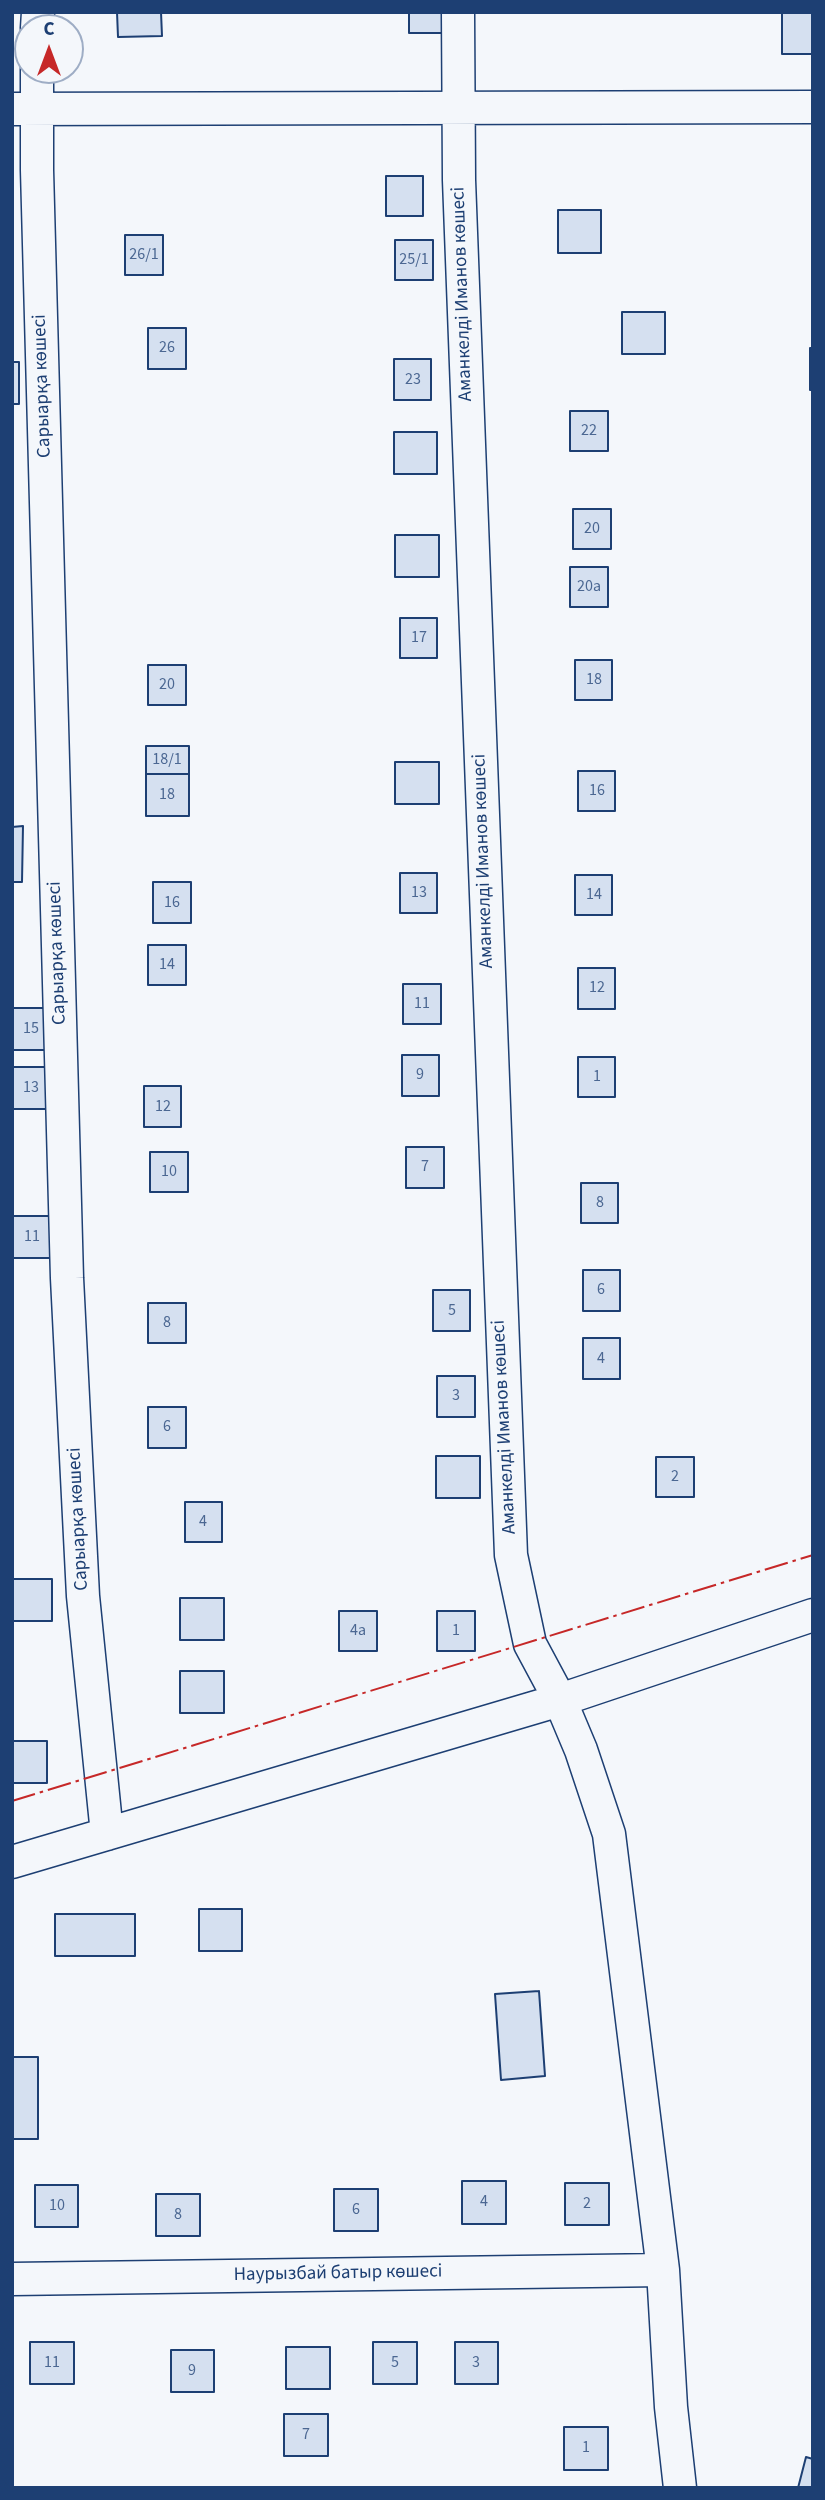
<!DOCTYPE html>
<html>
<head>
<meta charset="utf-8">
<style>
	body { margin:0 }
	#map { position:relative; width:825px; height:2500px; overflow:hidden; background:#f4f7fb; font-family:"Source Sans 3",sans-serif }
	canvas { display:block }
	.frame { position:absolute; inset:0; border:14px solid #1d3f73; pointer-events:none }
	.north { position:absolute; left:14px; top:14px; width:70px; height:70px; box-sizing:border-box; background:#f4f7fb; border:2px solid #9eadc5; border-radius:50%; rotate:0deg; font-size:19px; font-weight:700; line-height:28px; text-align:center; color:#1d3f73 }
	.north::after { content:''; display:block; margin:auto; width:24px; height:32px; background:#c62828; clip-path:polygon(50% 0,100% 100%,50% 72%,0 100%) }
</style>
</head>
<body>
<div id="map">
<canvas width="825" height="2500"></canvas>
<div class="frame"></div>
<div class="north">С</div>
</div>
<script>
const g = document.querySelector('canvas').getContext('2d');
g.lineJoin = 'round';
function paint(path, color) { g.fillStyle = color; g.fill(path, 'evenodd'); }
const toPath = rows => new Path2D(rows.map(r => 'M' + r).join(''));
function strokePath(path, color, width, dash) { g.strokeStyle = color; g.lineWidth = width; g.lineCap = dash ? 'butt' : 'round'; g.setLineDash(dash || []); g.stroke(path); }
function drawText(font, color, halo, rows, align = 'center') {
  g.font = font + ' "Source Sans 3",sans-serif'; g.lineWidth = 5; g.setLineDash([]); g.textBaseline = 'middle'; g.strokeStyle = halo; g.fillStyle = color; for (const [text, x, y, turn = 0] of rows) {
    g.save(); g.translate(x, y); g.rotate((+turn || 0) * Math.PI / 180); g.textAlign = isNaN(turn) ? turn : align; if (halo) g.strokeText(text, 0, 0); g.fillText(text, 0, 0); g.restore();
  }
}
const building = toPath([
	[117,12,161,12,162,36,118,37,117,12],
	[409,12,453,12,453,33,409,33,409,12],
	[782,13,813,13,813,54,782,54,782,13],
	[386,176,423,176,423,216,386,216,386,176],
	[558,210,601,210,601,253,558,253,558,210],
	[125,235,163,235,163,275,125,275,125,235],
	[395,240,433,240,433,280,395,280,395,240],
	[622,312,665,312,665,354,622,354,622,312],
	[148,328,186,328,186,369,148,369,148,328],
	[810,348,813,348,813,390,810,390,810,348],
	[394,359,431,359,431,400,394,400,394,359],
	[12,362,19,362,19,404,12,404,12,362],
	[570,411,608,411,608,451,570,451,570,411],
	[394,432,437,432,437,474,394,474,394,432],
	[573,509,611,509,611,549,573,549,573,509],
	[395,535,439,535,439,577,395,577,395,535],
	[570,567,608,567,608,607,570,607,570,567],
	[400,618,437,618,437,658,400,658,400,618],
	[575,660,612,660,612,700,575,700,575,660],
	[148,665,186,665,186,705,148,705,148,665],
	[146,746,189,746,189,774,146,774,146,746],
	[395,762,439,762,439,804,395,804,395,762],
	[578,771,615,771,615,811,578,811,578,771],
	[146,774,189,774,189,816,146,816,146,774],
	[23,826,22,882,12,882,12,827,23,826],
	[400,873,437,873,437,913,400,913,400,873],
	[575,875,612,875,612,915,575,915,575,875],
	[153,882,191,882,191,923,153,923,153,882],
	[148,945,186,945,186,985,148,985,148,945],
	[578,968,615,968,615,1009,578,1009,578,968],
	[403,984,441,984,441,1024,403,1024,403,984],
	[12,1008,50,1008,50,1050,12,1050,12,1008],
	[402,1055,439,1055,439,1096,402,1096,402,1055],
	[578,1057,615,1057,615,1097,578,1097,578,1057],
	[12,1067,50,1067,50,1109,12,1109,12,1067],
	[144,1086,181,1086,181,1127,144,1127,144,1086],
	[406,1147,444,1147,444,1188,406,1188,406,1147],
	[150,1152,188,1152,188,1192,150,1192,150,1152],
	[581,1183,618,1183,618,1223,581,1223,581,1183],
	[12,1216,52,1216,52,1258,12,1258,12,1216],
	[583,1270,620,1270,620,1311,583,1311,583,1270],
	[433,1290,470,1290,470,1331,433,1331,433,1290],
	[148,1303,186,1303,186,1343,148,1343,148,1303],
	[583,1338,620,1338,620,1379,583,1379,583,1338],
	[437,1376,475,1376,475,1417,437,1417,437,1376],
	[148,1407,186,1407,186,1448,148,1448,148,1407],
	[436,1456,480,1456,480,1498,436,1498,436,1456],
	[656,1457,694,1457,694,1497,656,1497,656,1457],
	[185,1502,222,1502,222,1542,185,1542,185,1502],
	[12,1579,52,1579,52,1621,12,1621,12,1579],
	[180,1598,224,1598,224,1640,180,1640,180,1598],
	[339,1611,377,1611,377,1651,339,1651,339,1611],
	[437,1611,475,1611,475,1651,437,1651,437,1611],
	[180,1671,224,1671,224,1713,180,1713,180,1671],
	[12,1741,47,1741,47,1783,12,1783,12,1741],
	[199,1909,242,1909,242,1951,199,1951,199,1909],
	[55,1914,135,1914,135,1956,55,1956,55,1914],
	[539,1991,545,2076,501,2080,495,1994,539,1991],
	[12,2057,38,2057,38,2139,12,2139,12,2057],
	[462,2181,506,2181,506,2224,462,2224,462,2181],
	[565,2183,609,2183,609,2225,565,2225,565,2183],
	[35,2185,78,2185,78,2227,35,2227,35,2185],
	[334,2189,378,2189,378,2231,334,2231,334,2189],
	[156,2194,200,2194,200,2236,156,2236,156,2194],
	[30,2342,74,2342,74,2384,30,2384,30,2342],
	[373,2342,417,2342,417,2384,373,2384,373,2342],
	[455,2342,498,2342,498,2384,455,2384,455,2342],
	[286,2347,330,2347,330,2389,286,2389,286,2347],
	[171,2350,214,2350,214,2392,171,2392,171,2350],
	[284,2414,328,2414,328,2456,284,2456,284,2414],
	[564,2427,608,2427,608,2470,564,2470,564,2427],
	[806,2457,813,2459,813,2488,798,2488,806,2457]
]);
paint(building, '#d5e0f0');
strokePath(building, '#1d3f73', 2);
const minor = toPath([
	[458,12,459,180,511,1555,530,1644,560,1700,581,1750,609,1834,663,2270,671,2407,680,2488],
	[37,28,38,12],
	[37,70,37,170,67,1278,83,1596,107,1834],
	[12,109,813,107],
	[12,1862,560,1700,813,1615],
	[12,2279,663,2270]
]);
strokePath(minor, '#1d3f73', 35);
strokePath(minor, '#f4f7fb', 32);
strokePath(toPath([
	[12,1801,813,1555]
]), '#c62828', 2, [24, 5, 3.5, 5]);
drawText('16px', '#4b6792', null, [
	["26/1",144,255],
	["25/1",414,260],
	["26",167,348],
	["23",413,380],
	["22",589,431],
	["20",592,529],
	["20а",589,587],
	["17",419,638],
	["18",594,680],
	["20",167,685],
	["18/1",167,760],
	["16",597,791],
	["18",167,795],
	["13",419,893],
	["14",594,895],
	["16",172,903],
	["14",167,965],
	["12",597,988],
	["11",422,1004],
	["15",31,1029],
	["9",420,1075],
	["1",597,1077],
	["13",31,1088],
	["12",163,1107],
	["7",425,1167],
	["10",169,1172],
	["8",600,1203],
	["11",32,1237],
	["6",601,1290],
	["5",452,1311],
	["8",167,1323],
	["4",601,1359],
	["3",456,1396],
	["6",167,1427],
	["2",675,1477],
	["4",203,1522],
	["4а",358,1631],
	["1",456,1631],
	["4",484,2202],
	["2",587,2204],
	["10",57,2206],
	["6",356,2210],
	["8",178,2215],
	["11",52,2363],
	["5",395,2363],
	["3",476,2363],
	["9",192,2371],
	["7",306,2435],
	["1",586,2448]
]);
drawText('19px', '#1d3f73', '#f4f7fb', [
	["Аманкелді Иманов көшесі",463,294,-92],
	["Сарыарқа көшесі",43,386,-92],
	["Аманкелді Иманов көшесі",484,861,-92],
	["Сарыарқа көшесі",58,953,-92],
	["Аманкелді Иманов көшесі",505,1427,-93],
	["Сарыарқа көшесі",79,1519,-93],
	["Наурызбай батыр көшесі",338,2274,-1]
]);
</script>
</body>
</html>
